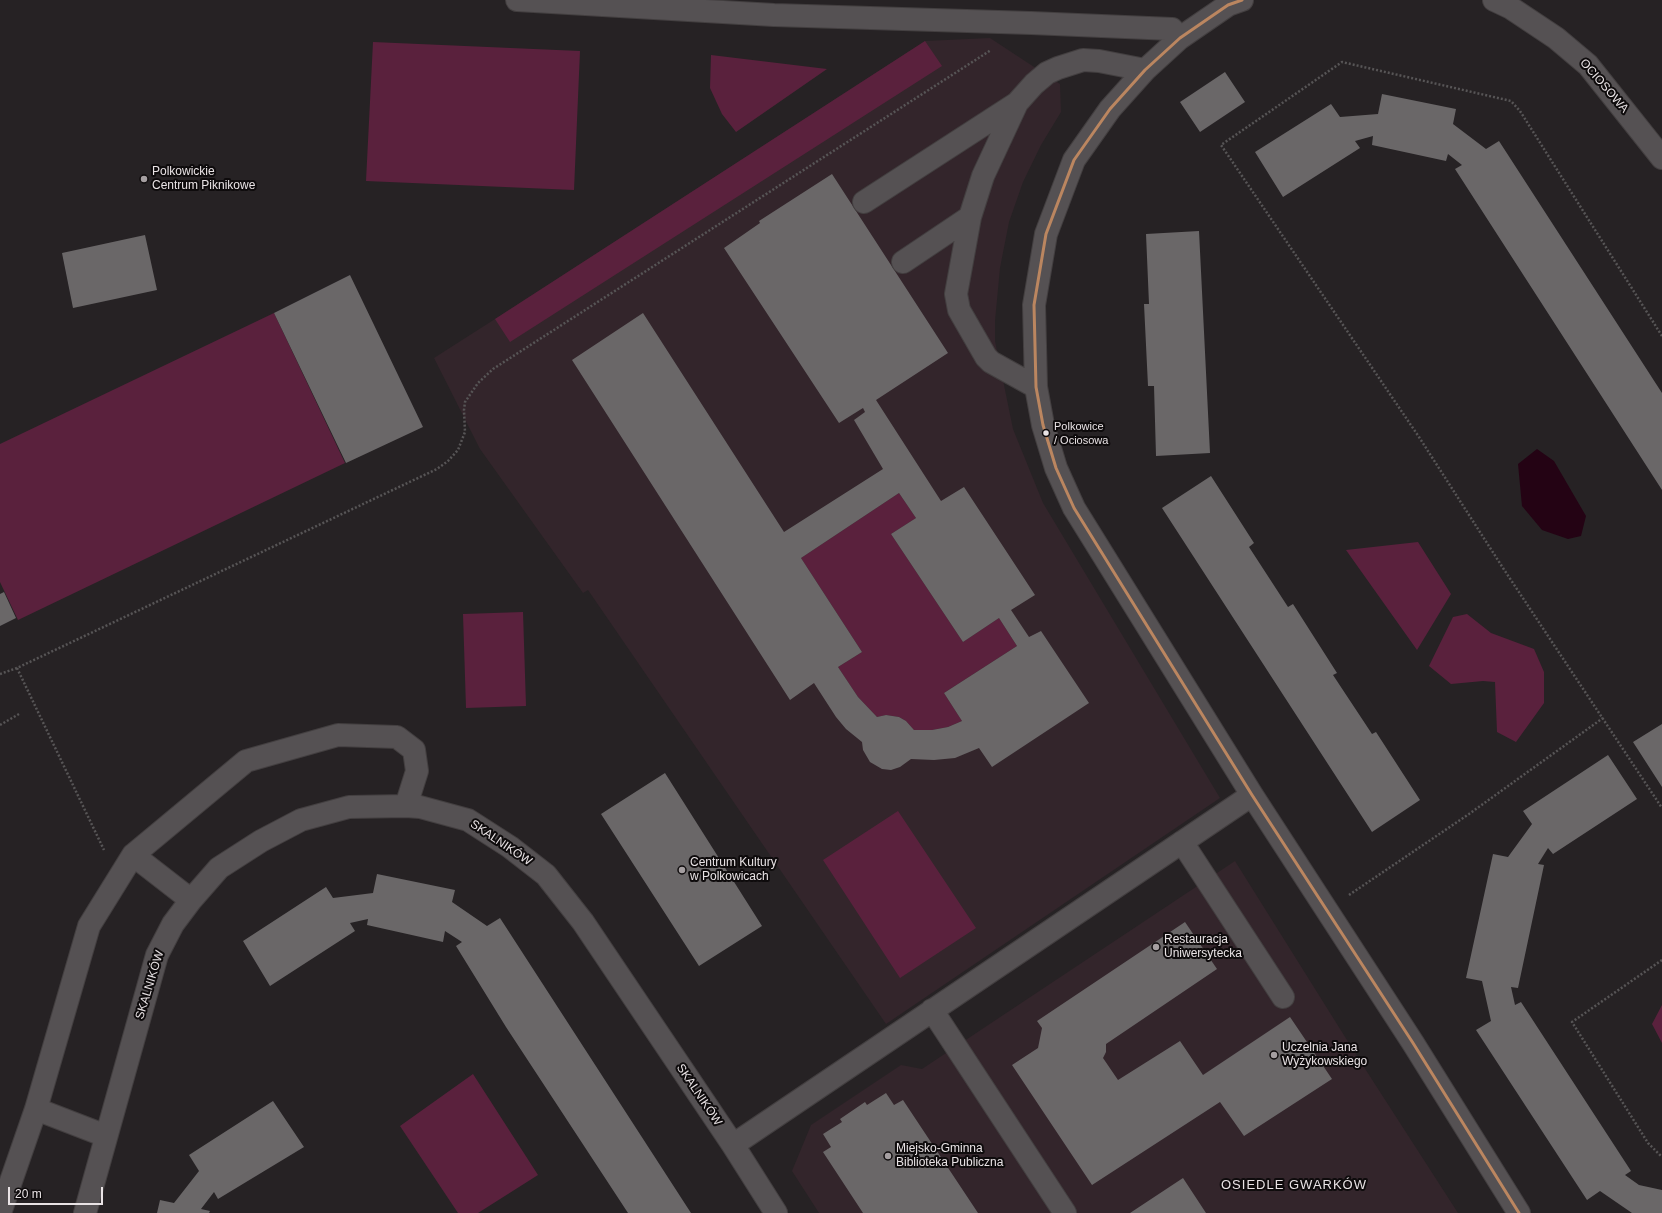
<!DOCTYPE html>
<html>
<head>
<meta charset="utf-8">
<style>
	body { margin:0 }
	#map { position:relative; width:1662px; height:1213px; overflow:hidden; background:#262224; font-family:Arial,sans-serif }
	canvas { display:block }
	.scale { position:absolute; left:8px; top:1187px; width:95px; height:18px; box-sizing:border-box; border:2px solid #e9e3e5; border-top:0; padding-left:5px; font-size:12px; line-height:14px; white-space:nowrap; color:#e9e3e5; -webkit-text-stroke:3px #0e0b0c; paint-order:stroke }
</style>
</head>
<body>
<div id="map">
<canvas width="1662" height="1213"></canvas>
<div class="scale">20 m</div>
</div>
<script>
const g = document.querySelector('canvas').getContext('2d');
g.lineJoin = 'round';
function paint(path, color) { g.fillStyle = color; g.fill(path, 'evenodd'); }
const toPath = rows => new Path2D(rows.map(r => 'M' + r).join(''));
function strokePath(path, color, width, dash) { g.strokeStyle = color; g.lineWidth = width; g.lineCap = dash ? 'butt' : 'round'; g.setLineDash(dash || []); g.stroke(path); }
function drawText(font, color, halo, rows, align = 'center') {
  g.font = font + ' Arial,sans-serif'; g.lineWidth = 4; g.setLineDash([]); g.textBaseline = 'middle'; g.strokeStyle = halo; g.fillStyle = color; for (const [text, x, y, turn = 0] of rows) {
    g.save(); g.translate(x, y); g.rotate((+turn || 0) * Math.PI / 180); g.textAlign = isNaN(turn) ? turn : align; if (halo) g.strokeText(text, 0, 0); g.fillText(text, 0, 0); g.restore();
  }
}
paint(toPath([
	[990,38,1060,84,1061,112,1041,145,1023,182,1009,222,1000,268,995,321,995,341,1013,429,1043,503,1220,798,886,1024,588,590,583,593,480,449,434,358,495,319,925,41],
	[1235,861,1362,1064,1458,1213,819,1213,792,1171,811,1125,901,1065,922,1069]
]), '#33252b');
paint(toPath([
	[925,41,942,66,510,342,495,319],
	[373,42,580,51,574,190,366,181],
	[711,55,827,69,736,132,722,114,710,88],
	[274,313,345,463,18,620,0,582,0,444],
	[899,493,916,518,891,534,963,642,999,618,1017,646,944,693,962,721,948,727,932,730,914,730,906,721,899,717,886,715,877,717,858,697,838,667,862,652,801,558],
	[1418,542,1451,594,1417,650,1346,550],
	[523,612,526,706,466,708,463,614],
	[1467,614,1491,633,1534,649,1544,672,1544,703,1516,742,1497,732,1495,682,1483,681,1451,684,1429,666,1453,617],
	[898,811,976,928,900,978,823,860],
	[1662,1005,1662,1043,1652,1024],
	[473,1074,538,1175,478,1213,458,1213,400,1126]
]), '#5a213d');
paint(toPath([
	[1537,449,1554,461,1586,516,1581,536,1568,539,1542,530,1522,506,1518,464]
]), '#240314');
paint(toPath([
	[1225,72,1245,102,1200,132,1180,102],
	[1382,94,1456,109,1453,124,1486,149,1499,141,1662,393,1662,490,1455,169,1462,165,1448,154,1446,161,1372,145,1373,136,1355,141,1360,148,1283,197,1255,152,1331,104,1340,117,1378,114],
	[832,174,948,353,876,400,941,501,964,487,1035,595,1011,610,1029,637,1041,631,1089,703,992,767,979,748,955,758,934,760,911,759,900,767,891,770,882,769,870,762,863,750,862,742,846,729,836,717,814,683,790,700,572,360,643,313,784,532,883,469,854,420,865,412,863,408,839,423,724,248,760,223,759,221],
	[899,493,916,518,891,534,963,642,999,618,1017,646,944,693,962,721,948,727,932,730,914,730,906,721,899,717,886,715,877,717,858,697,838,667,862,652,801,558],
	[1199,231,1210,453,1156,456,1154,386,1148,386,1144,304,1149,304,1146,234],
	[145,235,157,290,73,308,62,253],
	[350,275,423,427,346,463,274,313],
	[1211,476,1254,543,1249,547,1288,607,1293,604,1337,673,1333,675,1372,734,1376,732,1420,800,1372,832,1162,508],
	[4,592,16,618,0,626,0,594],
	[1662,724,1662,787,1633,742],
	[1608,755,1637,799,1553,854,1548,848,1538,864,1544,865,1518,988,1511,987,1515,1005,1521,1002,1631,1171,1625,1175,1639,1185,1662,1190,1662,1213,1632,1213,1600,1191,1587,1200,1476,1030,1491,1021,1482,981,1466,978,1493,854,1508,857,1532,824,1523,811],
	[665,773,762,926,699,966,601,814],
	[377,874,455,890,452,902,487,926,500,918,691,1213,628,1213,506,1027,456,946,462,942,445,931,443,942,367,925,368,919,350,923,355,931,270,986,243,941,326,887,333,898,373,893],
	[1185,922,1217,969,1106,1044,1106,1052,1103,1058,1118,1080,1180,1041,1203,1075,1290,1017,1332,1079,1244,1136,1220,1102,1092,1185,1012,1065,1038,1048,1042,1028,1037,1021],
	[886,1093,894,1105,903,1100,978,1213,863,1213,823,1152,831,1147,823,1134,842,1122,840,1119,865,1102,867,1105],
	[273,1101,304,1147,218,1199,214,1192,201,1209,210,1211,209,1213,157,1213,160,1200,174,1203,199,1171,189,1155],
	[1183,1178,1206,1213,1130,1213]
]), '#6a6768');
const minor = toPath([
	[517,0,774,15,1031,23,1172,29,1180,38],
	[1242,0,1228,5,1180,38,1145,70,1110,109,1074,160,1046,234,1034,305,1036,387,1043,425,1056,468,1074,508,1252,795,1413,1043,1519,1213],
	[1494,0,1511,8,1556,38,1588,65,1662,158],
	[864,202,1017,103],
	[903,262,970,217],
	[1036,387,991,362,986,357,959,310,956,294,970,217,983,176,1017,103,1034,84,1047,73,1058,68,1083,60,1099,61,1145,70],
	[1182,842,1283,997],
	[133,855,191,900],
	[932,1010,1065,1213],
	[36,1109,106,1136],
	[733,1145,1252,795],
	[0,1213,36,1109,89,926,133,855,246,761,338,735,397,737,414,750,417,771,406,806],
	[85,1213,157,955,173,924,191,900,219,868,261,841,301,820,349,807,406,806,420,807,468,820,510,847,546,875,583,922,733,1145,776,1213]
]);
strokePath(minor, '#433f40', 24);
strokePath(toPath([
	[1662,336,1520,111,1511,101,1342,62,1221,145,1419,437,1503,568,1662,808],
	[17,668,104,850],
	[0,674,17,668,437,469,448,461,458,450,465,432,464,410,465,402,478,383,493,369,991,50],
	[0,725,19,714],
	[1349,895,1469,814,1603,718],
	[1662,960,1572,1022,1648,1143,1662,1157]
]), '#575556', 2.5, [2, 2]);
strokePath(minor, '#555153', 22);
strokePath(toPath([
	[1242,0,1228,5,1180,38,1145,70,1110,109,1074,160,1046,234,1034,305,1036,387,1043,425,1056,468,1074,508,1252,795,1413,1043,1519,1213]
]), '#bb8660', 3);
for (const [x, y, r, color] of [
	[144,179,4,"#a59fa1"],
	[1046,433,3.5,"#e9e3e5"],
	[682,870,4,"#a59fa1"],
	[1156,947,4,"#a59fa1"],
	[1274,1055,4,"#a59fa1"],
	[888,1156,4,"#a59fa1"]
]) { const dot = new Path2D(); dot.arc(x, y, r, 0, 2 * Math.PI); g.fillStyle = color; g.fill(dot); strokePath(dot, '#0e0b0c', 1.5); }
drawText('11px', '#e9e3e5', '#0e0b0c', [
	["Polkowice",1054,427],
	["/ Ociosowa",1054,441]
], 'left');
drawText('12px', '#e9e3e5', '#0e0b0c', [
	["OCIOSOWA",1604,86,49],
	["SKALNIKÓW",501,843,34],
	["SKALNIKÓW",150,985,-73],
	["SKALNIKÓW",699,1095,56]
]);
drawText('12px', '#e9e3e5', '#0e0b0c', [
	["Polkowickie",152,172],
	["Centrum Piknikowe",152,186],
	["Centrum Kultury",690,863],
	["w Polkowicach",690,877],
	["Restauracja",1164,940],
	["Uniwersytecka",1164,954],
	["Uczelnia Jana",1282,1048],
	["Wyżykowskiego",1282,1062],
	["Miejsko-Gminna",896,1149],
	["Biblioteka Publiczna",896,1163]
], 'left');
g.letterSpacing = '1px';
drawText('13px', '#e9e3e5', '#0e0b0c', [
	["OSIEDLE GWARKÓW",1294,1185]
]);
g.letterSpacing = '0px';
</script>
</body>
</html>
